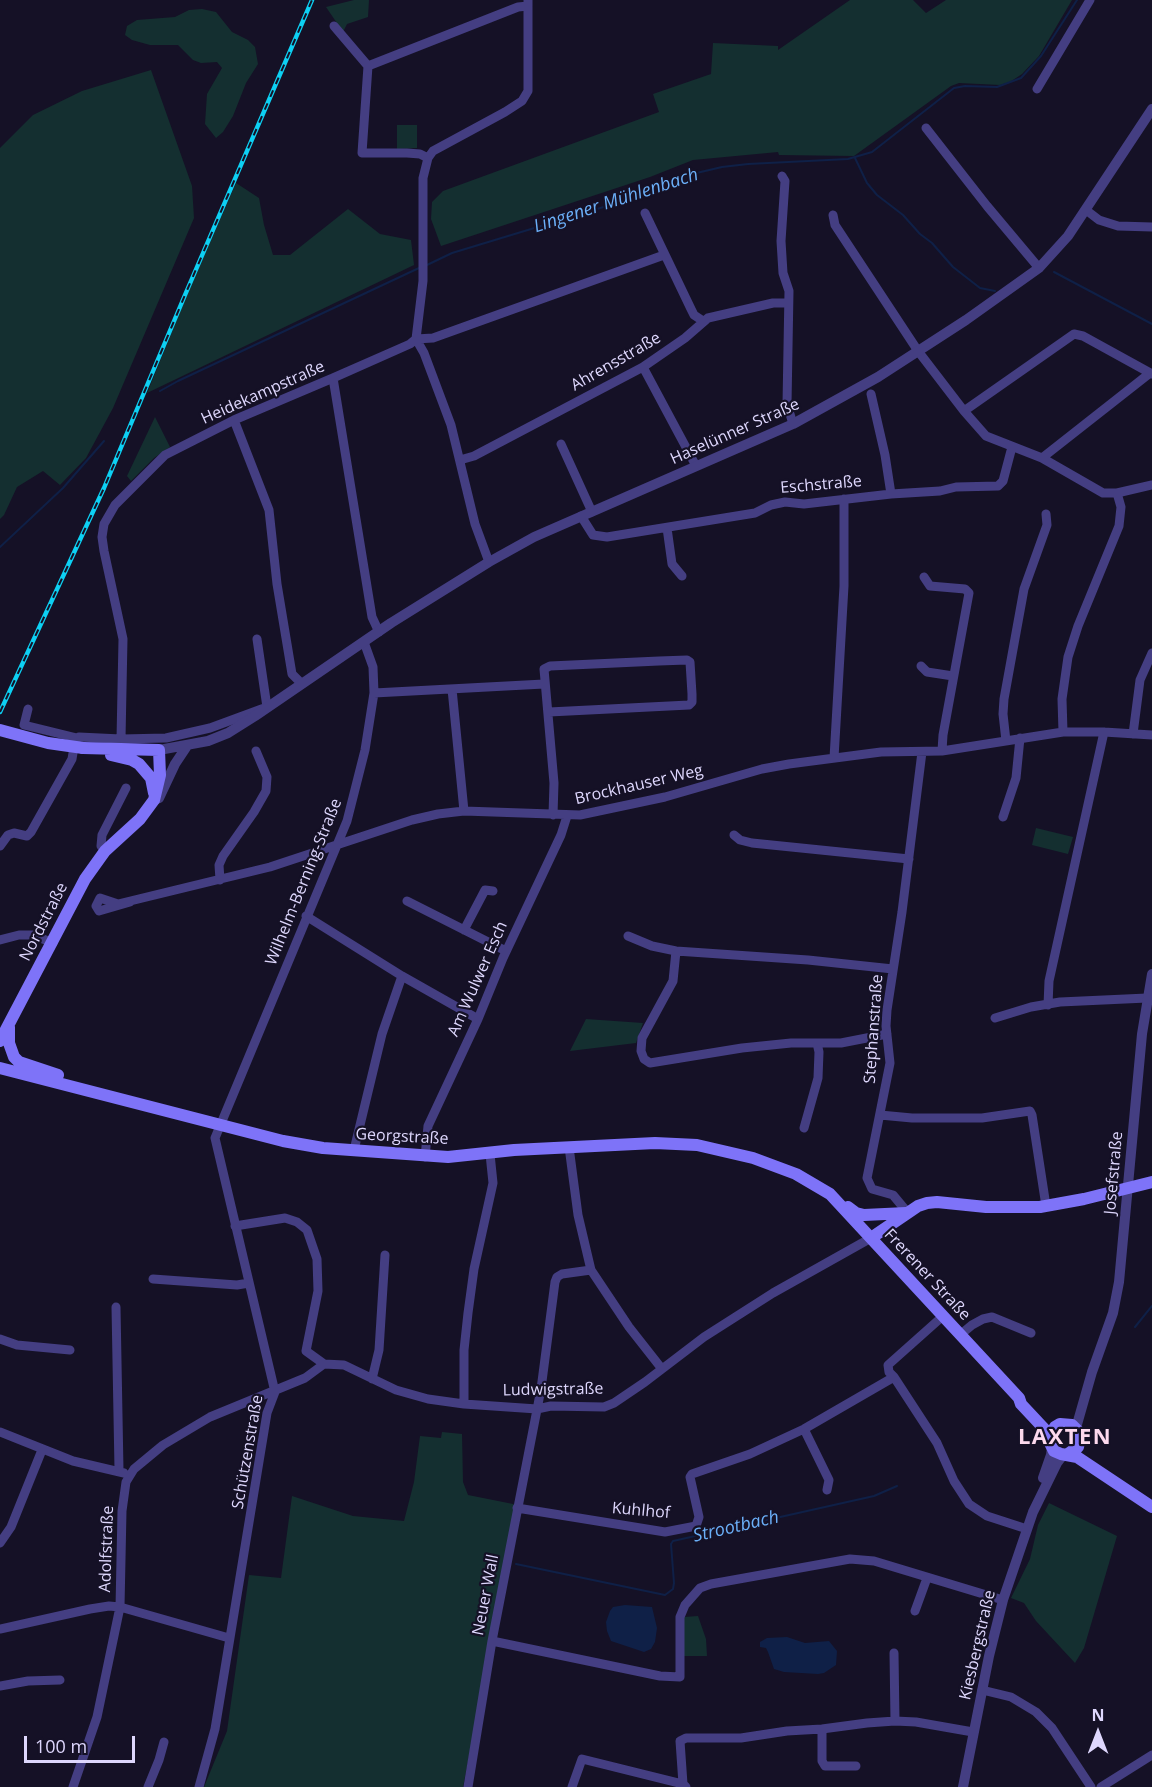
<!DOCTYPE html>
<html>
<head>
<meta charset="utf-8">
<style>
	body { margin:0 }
	#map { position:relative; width:1152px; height:1787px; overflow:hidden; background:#151126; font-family:"Open Sans",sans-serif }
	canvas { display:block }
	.north { position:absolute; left:1068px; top:1703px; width:60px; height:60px; -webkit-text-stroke:4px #151126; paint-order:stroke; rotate:0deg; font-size:16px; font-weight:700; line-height:24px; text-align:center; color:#ded7fd }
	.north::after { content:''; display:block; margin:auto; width:21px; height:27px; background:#ded7fd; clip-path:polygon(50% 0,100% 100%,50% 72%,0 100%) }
	.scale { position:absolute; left:24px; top:1736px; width:111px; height:27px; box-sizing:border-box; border:3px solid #ded7fd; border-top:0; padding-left:8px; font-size:18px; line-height:21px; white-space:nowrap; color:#ded7fd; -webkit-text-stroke:4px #151126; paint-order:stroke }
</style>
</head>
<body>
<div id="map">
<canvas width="1152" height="1787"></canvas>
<div class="north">N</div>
<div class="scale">100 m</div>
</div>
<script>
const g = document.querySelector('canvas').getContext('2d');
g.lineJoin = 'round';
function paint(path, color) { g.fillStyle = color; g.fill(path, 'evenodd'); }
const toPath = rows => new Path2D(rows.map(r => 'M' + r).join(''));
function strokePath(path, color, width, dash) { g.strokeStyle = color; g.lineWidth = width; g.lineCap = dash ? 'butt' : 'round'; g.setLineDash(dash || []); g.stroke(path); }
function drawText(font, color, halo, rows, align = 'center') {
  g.font = font + ' "Open Sans",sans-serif'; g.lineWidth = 4.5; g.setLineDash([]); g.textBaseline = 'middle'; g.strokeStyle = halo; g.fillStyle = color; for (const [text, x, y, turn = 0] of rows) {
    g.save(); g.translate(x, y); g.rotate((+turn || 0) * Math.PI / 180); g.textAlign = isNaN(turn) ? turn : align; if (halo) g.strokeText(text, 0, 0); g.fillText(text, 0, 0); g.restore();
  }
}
paint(toPath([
	[354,0,369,0,368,17,347,24,343,32,326,7],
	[850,0,913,0,926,13,946,0,1072,0,1039,56,1022,74,1010,82,1000,85,959,83,951,86,854,156,779,155,778,152,693,160,650,177,441,246,431,219,432,202,443,191,659,112,653,94,711,74,713,43,778,46,778,50],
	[202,9,216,12,232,32,248,40,255,47,258,64,246,83,233,116,223,132,216,138,205,124,207,94,222,68,217,62,201,63,193,60,178,45,150,45,132,40,125,35,127,26,137,20,175,17,189,10],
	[151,70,192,186,194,218,113,408,86,458,60,485,43,471,17,487,4,515,0,519,0,148,33,115,82,91],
	[397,125,417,125,417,148,397,149],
	[236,183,259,198,264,225,273,255,290,255,348,209,380,234,411,240,414,265,147,393,187,295],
	[155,417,170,447,154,458,131,481,127,476],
	[1036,828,1073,837,1068,854,1032,845],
	[586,1019,643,1023,636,1043,570,1051],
	[442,1432,462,1434,463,1482,468,1495,518,1505,463,1787,204,1787,227,1731,249,1575,281,1578,292,1496,353,1516,404,1521,414,1482,420,1436,441,1438],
	[1049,1503,1117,1536,1084,1648,1075,1663,1036,1621,1024,1603,1011,1598,1030,1559,1038,1525],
	[698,1616,706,1639,707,1656,684,1656,684,1617]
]), '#142f30');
paint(toPath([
	[625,1605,652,1607,657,1628,655,1642,651,1649,644,1652,611,1641,607,1631,606,1622,610,1611,613,1607],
	[787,1637,805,1643,829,1641,837,1651,836,1665,824,1673,818,1674,784,1672,774,1669,768,1652,766,1648,760,1647,760,1642,767,1638]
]), '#0f2047');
strokePath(toPath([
	[855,158,867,183,877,195,903,215,920,234,932,243,953,267,980,288,995,291],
	[427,265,452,253,630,199,688,175,722,167,748,164,848,159,872,152,954,88,965,86,997,87,1021,78,1041,56,1077,0],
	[1054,272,1152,324],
	[160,391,178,381,419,268],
	[0,547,63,488,104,441],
	[1135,1327,1152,1306],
	[516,1564,665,1595,673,1589,674,1583,671,1544,673,1541,874,1496,897,1486]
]), '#0f2047', 2);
strokePath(toPath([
	[334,26,368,66,362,153,407,153,420,154,428,158],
	[368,66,518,7,528,6],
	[1037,89,1090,0],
	[926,128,987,206,1039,268],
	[782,176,785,181,781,241,783,273,789,291,787,404,793,424],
	[1086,210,1099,220,1118,226,1152,227],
	[645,213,691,309,694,315,703,321],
	[833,215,835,225,918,351,964,411,986,436,1042,458,1103,493,1117,493,1152,485],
	[643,367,696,466],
	[333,378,372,617,379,632],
	[871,394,885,455,891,494],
	[964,411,1074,334,1083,336,1152,374],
	[234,420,269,510,277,584,292,674,302,684],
	[561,444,592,512],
	[1042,458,1150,373],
	[460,460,474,456,643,367,685,338,708,318,773,303,788,303],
	[581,516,593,535,607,537,755,513,771,505,785,502,804,504,891,494,940,491,956,487,998,486,1003,481,1012,447],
	[667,528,672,564,682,576],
	[489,562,475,524,451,425,424,353,416,339,423,281,423,178,428,158,433,151,505,112,522,101,528,91,528,0],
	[924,577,930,586,965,589,969,593,943,735,942,751],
	[921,666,927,672,953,676],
	[452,689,464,811],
	[374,693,544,684],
	[28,709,24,725,77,738],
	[549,712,689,705,692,702,692,694,690,662,687,660,659,661,550,666,544,669,554,783,553,815],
	[1063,732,1062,699,1068,657,1078,626,1119,526,1121,507,1117,493],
	[1133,734,1140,680,1152,653],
	[121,739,123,639,104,551,102,537,104,524,115,505,165,455,234,420,333,378,410,344,416,339,433,338,664,255],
	[1006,741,1003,714,1004,699,1024,589,1047,525,1046,514],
	[834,758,844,586,844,499],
	[1003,817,1016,778,1020,738],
	[734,835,740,840,752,843,909,859],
	[0,846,8,835,14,833,27,836,31,832,72,759,75,741,79,737,121,739,166,738,210,728,267,707,257,639],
	[105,851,101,846,102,835,126,788],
	[220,880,219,865,223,856,254,812,266,791,267,777,256,751],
	[407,901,506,951],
	[130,902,99,911,96,906,100,898,118,904,270,867,412,820,438,814,464,811,580,815,665,797,762,769,789,764,881,752,942,751,1063,732,1104,732,1152,735],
	[306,916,402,976,478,1019],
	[464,930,485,890,493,891],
	[628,936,652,946,676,951,808,960,893,969],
	[0,940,19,935,33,935,53,943],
	[676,951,673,981,642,1038,641,1051,644,1059,650,1063,742,1048,791,1043,841,1043,887,1034],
	[1048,1005,1049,981,1104,732],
	[995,1018,1031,1007,1060,1002,1147,998],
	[880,1115,912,1118,982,1118,1030,1111,1032,1115,1046,1206],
	[804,1128,818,1078,819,1052,817,1043],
	[569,1147,578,1215,591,1270,629,1327,662,1369],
	[354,1150,382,1034,402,976],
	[425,1157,428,1126,478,1019,503,958,561,835,567,816],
	[908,1213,893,1195,872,1189,867,1178,890,1063,886,1026,887,1010,902,912,922,752],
	[235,1226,285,1218,297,1222,307,1230,317,1259,318,1291,306,1351,324,1364],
	[153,1279,237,1285,249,1283],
	[116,1307,119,1470],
	[960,1335,972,1325,983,1319,992,1317,1031,1333],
	[0,1339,17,1345,70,1350],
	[894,1377,937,1443,954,1481,969,1504,987,1516,1027,1529],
	[372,1379,379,1350,385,1255],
	[464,1404,464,1350,468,1313,474,1269,493,1183,490,1154],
	[804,1429,829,1480,827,1490],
	[0,1432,73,1461,124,1473],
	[517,1508,665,1532,696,1526,699,1517,690,1477,692,1474,750,1454,804,1429,894,1377,889,1372,888,1365,943,1316],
	[0,1543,11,1527,42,1450],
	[915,1611,927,1578],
	[0,1629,90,1609,109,1606,120,1607,229,1638],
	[492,1641,660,1676,680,1677,680,1617,685,1605,700,1588,711,1584,850,1559,874,1561,1003,1600],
	[894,1653,895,1721],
	[0,1686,28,1681,60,1680],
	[982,1690,1011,1697,1036,1712,1052,1728,1091,1787],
	[822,1729,822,1761,825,1766,856,1766],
	[73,1787,97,1717,120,1607,122,1511,126,1482,134,1469,163,1445,210,1417,305,1378,324,1364,344,1365,396,1390,428,1399,464,1404,537,1409,551,1406,604,1407,614,1403,645,1382,704,1337,773,1293,871,1238],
	[148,1787,159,1760,164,1742],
	[199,1787,215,1729,267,1413,275,1392,215,1138,347,821,365,750,374,693,373,667,364,642],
	[468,1787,492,1641,541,1389,555,1282,557,1277,562,1274,591,1270],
	[572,1787,582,1759,683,1784],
	[686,1787,683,1784,680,1741,686,1738,741,1738,787,1731,822,1729,867,1723,895,1721,916,1722,973,1732],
	[1101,1787,1152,1755]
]), '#443e82', 9);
strokePath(toPath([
	[159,750,208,741,228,733,255,716,391,623,489,562,534,537,793,424,878,377,966,320,1039,268,1068,236,1152,109],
	[154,800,159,798,175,764,187,746],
	[1076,1428,1092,1372,1113,1313,1119,1282,1142,1034,1152,974],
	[1043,1478,1051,1455,1052,1447],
	[963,1787,989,1656,1003,1600,1033,1512,1057,1463,1064,1454]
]), '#443e82', 10);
strokePath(toPath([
	[111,755,132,760,139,764,151,778,154,793],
	[9,1027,9,1043,14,1057,19,1062,58,1075],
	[0,1041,85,879,105,851,140,819,154,800,160,775,159,750,83,748],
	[0,1068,283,1141,323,1148,448,1157,514,1150,655,1143,697,1145,753,1158,796,1174,830,1194,1019,1398,1021,1404,1050,1435],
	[848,1207,856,1213,864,1215,906,1213],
	[871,1238,918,1206,927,1203,937,1202,986,1207,1040,1207,1084,1199,1152,1182],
	[1068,1454,1078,1447,1080,1437,1078,1431,1072,1425,1060,1424,1055,1427,1050,1435,1050,1443,1054,1451,1061,1454,1077,1457,1152,1507]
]), '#7e73f8', 12);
const rail = toPath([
	[0,712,104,488,185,295,312,0]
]);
strokePath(rail, '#0dd0f3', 4.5);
strokePath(rail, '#151126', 2, [7]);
strokePath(toPath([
	[0,730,48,743,83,748]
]), '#7e73f8', 12);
drawText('16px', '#ded7fd', '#151126', [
	["Ahrensstraße",616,362,-30],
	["Heidekampstraße",263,393,-24],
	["Haselünner Straße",735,432,-24],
	["Eschstraße",821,485,-5],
	["Brockhauser Weg",639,785,-13],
	["Wilhelm-Berning-Straße",304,882,-68],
	["Nordstraße",44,922,-63],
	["Am Wulwer Esch",478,979,-66],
	["Stephanstraße",874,1029,-86],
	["Georgstraße",402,1137,3],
	["Josefstraße",1114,1173,-85],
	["Frerener Straße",927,1275,47],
	["Ludwigstraße",553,1390,-1],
	["Schützenstraße",248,1452,-80],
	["Kuhlhof",641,1511,5],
	["Adolfstraße",107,1549,-88],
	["Neuer Wall",486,1595,-79],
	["Kiesbergstraße",978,1645,-77]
]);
drawText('italic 18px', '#6baff8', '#151126', [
	["Lingener Mühlenbach",616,201,-18],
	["Strootbach",736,1527,-13]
]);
g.letterSpacing = '1.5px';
drawText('bold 22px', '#fdd9ee', '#151126', [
	["LAXTEN",1065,1438]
]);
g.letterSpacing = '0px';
</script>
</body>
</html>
